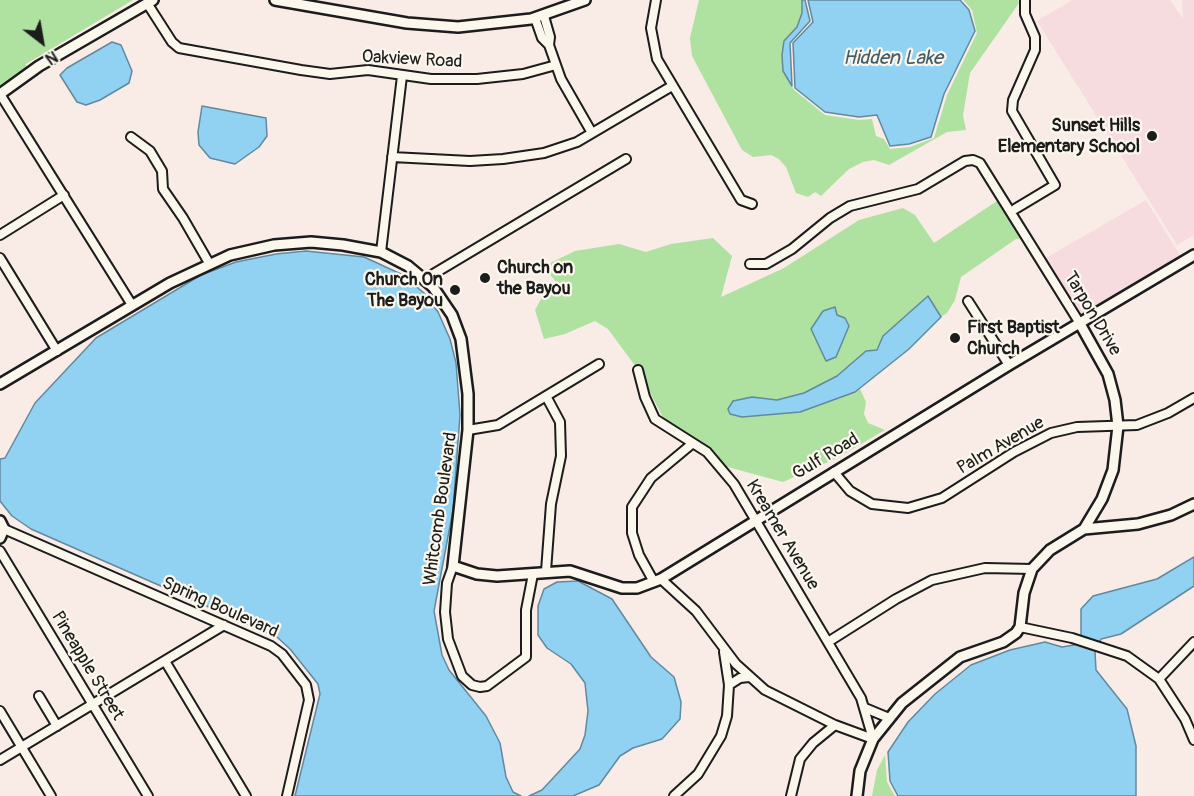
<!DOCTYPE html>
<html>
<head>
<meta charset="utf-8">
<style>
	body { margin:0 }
	#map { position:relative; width:1194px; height:796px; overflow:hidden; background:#f9ebe6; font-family:Pangolin,sans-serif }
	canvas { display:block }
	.north { position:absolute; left:12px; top:12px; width:60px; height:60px; -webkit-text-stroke:4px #fbf7ec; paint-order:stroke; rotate:149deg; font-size:16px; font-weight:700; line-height:24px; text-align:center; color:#1c1c1c }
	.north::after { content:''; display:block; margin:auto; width:21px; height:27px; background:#1c1c1c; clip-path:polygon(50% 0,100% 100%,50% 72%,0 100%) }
</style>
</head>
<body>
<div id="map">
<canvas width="1194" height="796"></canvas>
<div class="north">N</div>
</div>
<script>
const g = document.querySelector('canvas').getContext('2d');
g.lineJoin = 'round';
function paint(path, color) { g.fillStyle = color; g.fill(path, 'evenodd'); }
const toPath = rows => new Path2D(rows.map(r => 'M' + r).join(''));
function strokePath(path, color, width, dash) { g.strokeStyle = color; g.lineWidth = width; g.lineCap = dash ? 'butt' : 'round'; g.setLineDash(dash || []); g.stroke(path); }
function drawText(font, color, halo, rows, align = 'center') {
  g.font = font + ' Pangolin,sans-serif'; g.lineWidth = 4.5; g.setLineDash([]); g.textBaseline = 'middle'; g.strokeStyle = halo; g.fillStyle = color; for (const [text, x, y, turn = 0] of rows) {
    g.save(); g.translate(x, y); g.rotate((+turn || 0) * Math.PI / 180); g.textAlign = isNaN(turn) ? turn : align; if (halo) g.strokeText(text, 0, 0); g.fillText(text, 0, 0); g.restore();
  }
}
paint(toPath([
	[1072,0,1170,0,1183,19,1182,0,1194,0,1194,235,1177,245,1037,21],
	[1146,200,1181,257,1080,317,1044,259]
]), '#f7dcdf');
paint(toPath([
	[0,0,133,0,26,64,27,70,0,89],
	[699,0,802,0,802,12,797,27,784,41,783,71,794,90,825,115,859,120,872,119,876,136,884,139,890,149,910,147,934,138,947,95,977,33,972,10,963,0,1018,0,1019,3,970,73,963,115,966,130,947,132,889,165,874,160,863,162,849,169,821,196,815,192,808,197,796,193,786,167,779,159,771,155,753,157,742,150,692,56,690,38],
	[997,201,1020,239,1016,239,961,277,955,300,947,313,941,317,928,296,883,336,877,350,866,351,837,376,804,393,777,400,753,397,742,417,800,412,860,389,866,402,864,414,868,423,885,430,837,458,783,482,724,466,709,449,666,423,645,383,641,367,636,367,608,329,595,321,565,334,544,339,535,310,541,299,557,283,547,271,548,264,575,251,619,244,646,252,671,244,713,238,732,256,721,297,784,268,859,220,903,208,915,215,934,243],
	[835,307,837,315,849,327,836,357],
	[885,755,887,782,895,796,872,796,877,770]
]), '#afe1a1');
const water = toPath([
	[802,0,805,0,810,21,790,43,792,86,783,71,782,55,784,41,797,27,802,13,802,0],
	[808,0,960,0,969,10,975,31,944,94,931,137,909,144,890,146,877,115,859,117,825,112,795,88,793,43,813,22,808,0],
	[112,42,121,45,132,71,129,83,100,100,86,105,77,102,60,75,67,68,112,42],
	[202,106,266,118,267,136,259,147,235,164,210,158,199,145,198,132,202,106],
	[306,251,364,257,401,274,424,293,438,312,450,339,456,363,460,415,453,510,434,611,442,655,449,670,486,716,500,743,506,777,513,792,521,796,295,796,320,694,318,684,290,649,277,637,31,529,12,516,0,501,0,459,5,458,35,403,96,338,201,275,236,262,276,254,306,251],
	[928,296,941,317,909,349,855,392,800,412,742,417,730,414,728,409,733,401,752,397,777,400,804,393,837,376,866,351,877,350,883,336,928,296],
	[835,307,837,315,845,318,849,326,836,357,826,361,811,329,823,311,835,307],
	[1194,557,1194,586,1121,634,1101,639,1095,652,1096,670,1127,709,1136,746,1136,796,898,796,890,781,888,752,908,722,935,694,971,665,1010,650,1045,642,1062,647,1074,645,1081,638,1081,609,1093,596,1157,579,1194,557],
	[578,581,612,599,651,657,674,677,681,702,680,719,662,739,633,748,620,756,599,785,573,796,529,796,542,790,580,749,585,735,588,711,585,683,571,664,547,648,538,635,538,606,544,589,557,582,578,581]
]);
paint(water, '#91d2f3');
strokePath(water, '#62899d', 1.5);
const minor = toPath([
	[656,0,651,28,657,59,741,200,752,204],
	[147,3,172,42,179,48,301,70,330,74,368,70,431,79,477,79,523,74,556,65],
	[535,18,542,38,549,45,550,37,544,16],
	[549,45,561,79,592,133],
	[0,94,132,305],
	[131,137,150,151,162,171,163,189,183,218,209,263],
	[392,157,470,161,503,159,544,153,577,142,672,86],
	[1015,209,1055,185,1012,111,1013,100,1035,50,1035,37,1025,14,1025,0],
	[0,235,64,195],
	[381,252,402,76],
	[0,258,57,351],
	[750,264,766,264,792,249,830,218,850,206,918,189,965,161,973,160,980,163,1079,322],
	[425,279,626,159],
	[968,301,1009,365],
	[638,370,645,397,655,419,707,452,734,484,861,698,873,739],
	[468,430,498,425,599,364],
	[834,472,850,491,872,504,908,508,942,498,1014,452,1051,433,1077,427,1137,425,1168,413,1194,398],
	[4,529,271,646,282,654,306,685,309,700,287,796],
	[0,551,148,796],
	[453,566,447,583,445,612,448,639,462,676,472,685,480,687,487,686,526,657,526,610,533,574],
	[546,571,551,504,561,456,560,422,546,396],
	[661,579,696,611,736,664,765,690,835,725,873,739],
	[654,582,639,555,632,533,632,507,651,478,693,443],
	[1020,627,1072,638,1127,656,1159,679,1185,719,1194,740],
	[828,642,896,599,932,580,985,568,1032,569],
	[165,661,246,796],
	[1159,679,1194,642],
	[729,685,740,678,749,677],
	[39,696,57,726],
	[865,708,889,718],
	[0,711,51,796],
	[0,760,224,625],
	[674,796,698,774,721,736,727,716,729,685,724,652],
	[791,796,800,759,813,743,835,725]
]);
const tertiary = toPath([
	[275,0,407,23,458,27,531,19,585,0],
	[0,94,39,66,153,0],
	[1079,322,1108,374,1115,400,1118,426,1113,470,1102,499,1084,529],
	[0,384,170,283,230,255,274,245,311,242,343,245,381,252,408,266,433,287,452,315,461,339,468,394,468,430,453,566,477,574,497,576,570,571,622,588,637,588,661,579,1009,365,1194,255],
	[0,521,4,529,0,538],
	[857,796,860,771,873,739,902,703,960,657,1003,642,1016,633,1020,627,1024,593,1032,569,1050,550,1084,529,1138,524,1171,515,1194,504]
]);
strokePath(minor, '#1c1c1c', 12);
strokePath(tertiary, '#1c1c1c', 14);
strokePath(minor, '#fbf7ec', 8);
strokePath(tertiary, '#fbf7ec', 9);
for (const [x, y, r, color] of [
	[1152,136,6,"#1c1c1c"],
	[485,278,6,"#1c1c1c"],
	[455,290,6,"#1c1c1c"],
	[955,338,6,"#1c1c1c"]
]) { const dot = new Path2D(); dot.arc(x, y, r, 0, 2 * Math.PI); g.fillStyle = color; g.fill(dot); strokePath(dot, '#fbf7ec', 2); }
drawText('18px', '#1c1c1c', '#fbf7ec', [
	["Oakview Road",412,60,3],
	["Tarpon Drive",1092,314,59],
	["Palm Avenue",1001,446,-30],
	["Gulf Road",826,457,-31],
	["Whitcomb Boulevard",441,509,-82],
	["Kreamer Avenue",782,535,59],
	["Spring Boulevard",220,608,24],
	["Pineapple Street",87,666,59]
]);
drawText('bold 18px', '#1c1c1c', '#fbf7ec', [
	["Sunset Hills",1140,126],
	["Elementary School",1140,147],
	["Church on",497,268,"left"],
	["the Bayou",497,289,"left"],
	["Church On",443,280],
	["The Bayou",443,301],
	["First Baptist",967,328,"left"],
	["Church",967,349,"left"]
], 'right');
drawText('italic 20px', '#455c67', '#fbf7ec', [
	["Hidden Lake",893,59]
]);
</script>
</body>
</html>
